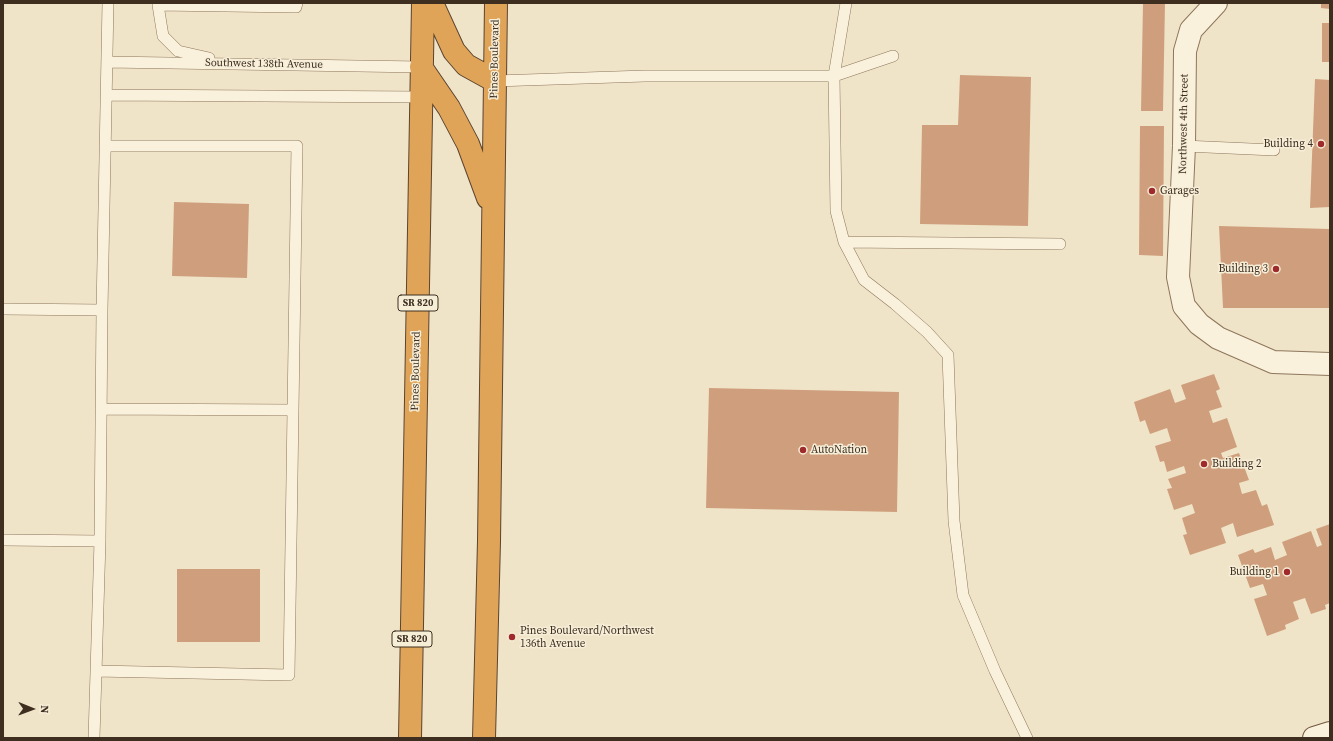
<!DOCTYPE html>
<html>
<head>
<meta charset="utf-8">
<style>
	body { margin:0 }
	#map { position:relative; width:1333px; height:741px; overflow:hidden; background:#f0e4c8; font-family:"Source Serif 4",serif }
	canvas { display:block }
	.frame { position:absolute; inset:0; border:4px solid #3d2e20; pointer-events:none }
	.north { position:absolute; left:12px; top:689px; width:40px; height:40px; -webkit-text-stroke:3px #f7eed8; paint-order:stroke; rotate:91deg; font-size:11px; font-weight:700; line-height:16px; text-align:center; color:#3d2e20 }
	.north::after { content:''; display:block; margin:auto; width:14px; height:18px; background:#3d2e20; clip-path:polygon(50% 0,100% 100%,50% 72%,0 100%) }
</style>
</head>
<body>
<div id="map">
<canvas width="1333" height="741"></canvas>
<div class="frame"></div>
<div class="north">N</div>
</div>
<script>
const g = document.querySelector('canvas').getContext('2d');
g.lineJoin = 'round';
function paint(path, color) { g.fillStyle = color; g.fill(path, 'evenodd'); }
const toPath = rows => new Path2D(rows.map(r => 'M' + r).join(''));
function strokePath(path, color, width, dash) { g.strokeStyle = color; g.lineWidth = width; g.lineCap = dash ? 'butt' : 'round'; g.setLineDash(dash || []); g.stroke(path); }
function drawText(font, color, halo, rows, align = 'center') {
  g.font = font + ' "Source Serif 4",serif'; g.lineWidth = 3; g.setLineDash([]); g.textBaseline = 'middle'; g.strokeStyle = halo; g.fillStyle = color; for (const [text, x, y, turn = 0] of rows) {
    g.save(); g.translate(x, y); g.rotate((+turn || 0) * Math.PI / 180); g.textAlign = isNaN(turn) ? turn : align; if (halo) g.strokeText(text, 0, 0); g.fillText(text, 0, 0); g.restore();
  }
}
paint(toPath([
	[1143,3,1165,3,1163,111,1141,111],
	[1321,3,1330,3,1330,9,1321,8],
	[1322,23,1330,23,1330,62,1322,62],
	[960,75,1031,77,1028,226,920,224,922,125,958,125],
	[1315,79,1330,80,1330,207,1310,208],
	[1140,126,1164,126,1163,256,1139,255],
	[174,202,249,204,247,278,172,276],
	[1219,226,1330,229,1330,308,1223,308],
	[1214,374,1220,389,1216,391,1222,407,1209,411,1213,423,1227,418,1237,447,1221,453,1223,458,1239,453,1249,480,1239,483,1242,494,1256,490,1262,506,1267,504,1274,525,1237,537,1233,523,1221,528,1226,543,1190,555,1183,535,1187,534,1182,518,1195,513,1192,504,1174,510,1167,489,1172,488,1168,479,1186,473,1184,466,1167,472,1164,461,1160,462,1155,446,1171,441,1167,428,1150,434,1145,420,1140,422,1134,402,1170,389,1175,403,1186,399,1181,385],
	[709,388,899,392,897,512,706,508],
	[1330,524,1330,603,1325,605,1326,609,1311,614,1305,598,1293,602,1299,619,1285,625,1286,629,1267,636,1254,599,1267,595,1263,584,1250,588,1238,555,1253,549,1255,553,1271,547,1275,560,1287,555,1282,542,1311,531,1317,547,1322,545,1316,529],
	[177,569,260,569,260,642,177,642]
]), '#cf9f7d');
const lane = toPath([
	[158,3,158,5,296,7,297,3],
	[846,3,834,76,836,211,844,242,864,280,895,304,927,332,948,355,954,521,963,595,995,671,1027,738],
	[158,5,163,36,178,51,209,58],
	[107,62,421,67],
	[495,81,645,76,834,76,893,56],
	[107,95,421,97],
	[1184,146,1274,150],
	[844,242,1060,244],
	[3,309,102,310],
	[101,409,293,410],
	[3,540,100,541],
	[96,671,289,675,297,146,105,146],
	[94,738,100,541,102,310,108,3]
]);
const street = toPath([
	[1216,3,1191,30,1185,51,1184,146,1178,277,1184,306,1199,324,1218,338,1273,362,1330,364]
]);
const secondary = toPath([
	[1314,738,1330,733]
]);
const highway = toPath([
	[432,3,454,51,466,65,495,81],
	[421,67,449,108,468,144,488,198],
	[410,738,423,3],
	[484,738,489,541,496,3]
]);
strokePath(lane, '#8d765c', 12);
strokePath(street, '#8d765c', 24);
strokePath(secondary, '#6f573f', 24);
strokePath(highway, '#5b4430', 24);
strokePath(lane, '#faf1dc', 11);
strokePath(street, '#faf1dc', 22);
strokePath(secondary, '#faf1dc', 22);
strokePath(highway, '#e0a458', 22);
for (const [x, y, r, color] of [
	[1321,144,4,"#9e2a2b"],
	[1152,191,4,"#9e2a2b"],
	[1276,269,4,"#9e2a2b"],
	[803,450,4,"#9e2a2b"],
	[1204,464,4,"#9e2a2b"],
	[1287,572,4,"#9e2a2b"],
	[512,637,4,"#9e2a2b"]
]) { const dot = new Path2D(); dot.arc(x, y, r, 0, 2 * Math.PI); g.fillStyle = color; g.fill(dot); strokePath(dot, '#f7eed8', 1.5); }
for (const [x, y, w] of [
	[418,303,40],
	[412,639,40]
]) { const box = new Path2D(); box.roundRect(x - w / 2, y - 8, w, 16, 3); g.fillStyle = '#f7eed8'; g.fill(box); strokePath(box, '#3d2e20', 1); }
drawText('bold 10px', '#3d2e20', null, [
	["SR 820",418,303],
	["SR 820",412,639]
]);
drawText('11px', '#3d2e20', '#f7eed8', [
	["Pines Boulevard",495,59,-89],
	["Southwest 138th Avenue",264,64,1],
	["Northwest 4th Street",1184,124,-89],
	["Pines Boulevard",416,371,-89]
]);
drawText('11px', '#3d2e20', '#f7eed8', [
	["Building 4",1313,144,"right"],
	["Garages",1160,191],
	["Building 3",1268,269,"right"],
	["AutoNation",811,450],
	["Building 2",1212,464],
	["Building 1",1279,572,"right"],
	["Pines Boulevard/Northwest",520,631],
	["136th Avenue",520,644]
], 'left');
</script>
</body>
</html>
